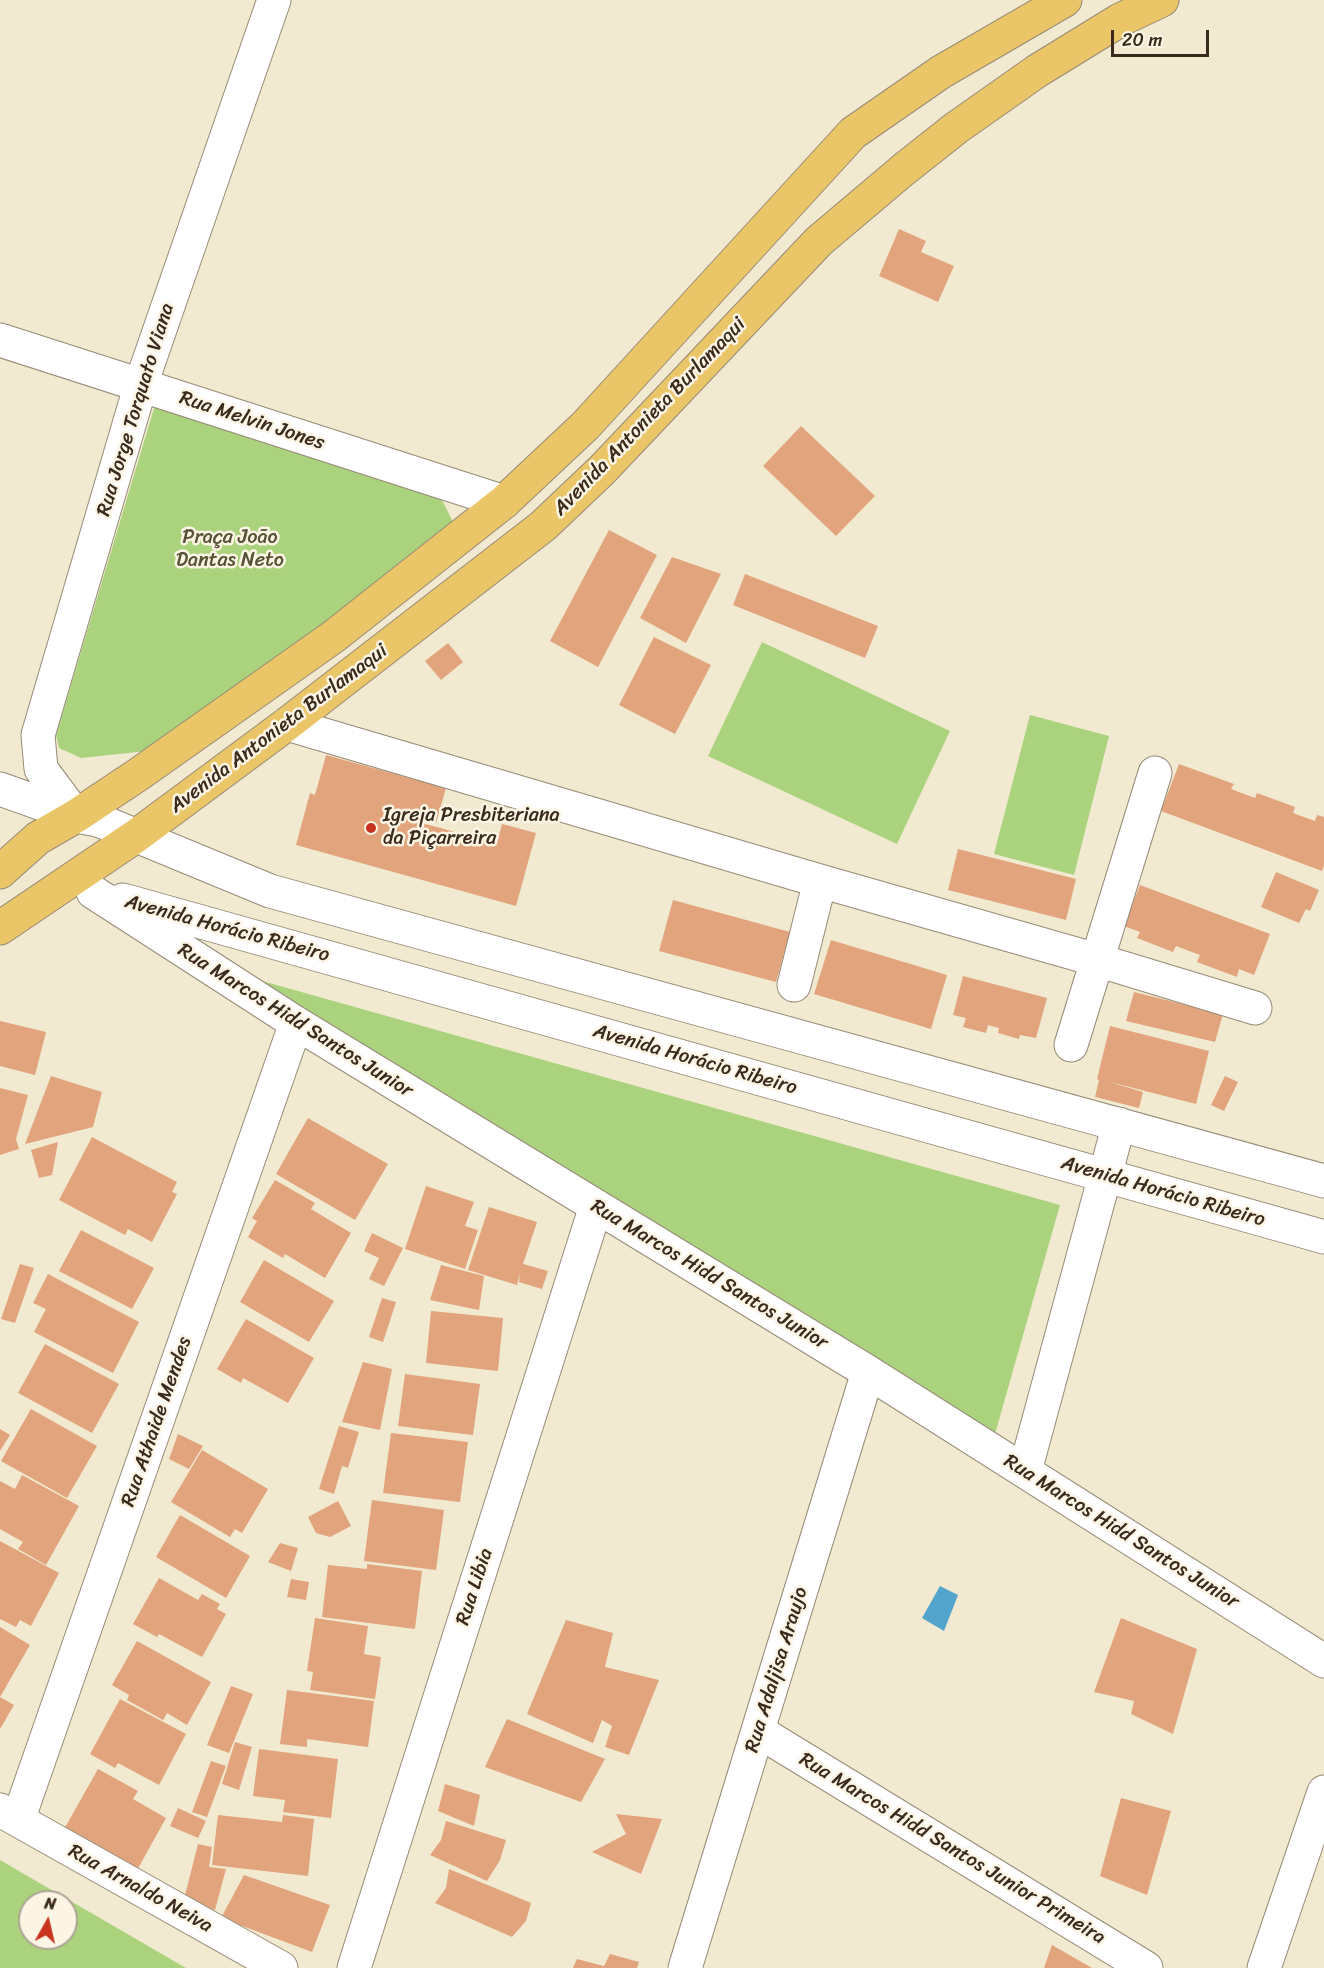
<!DOCTYPE html>
<html>
<head>
<meta charset="utf-8">
<style>
	body { margin:0 }
	#map { position:relative; width:1324px; height:1968px; overflow:hidden; background:#f1ead0; font-family:Sriracha,sans-serif }
	canvas { display:block }
	.north { position:absolute; left:18px; top:1890px; width:60px; height:60px; box-sizing:border-box; background:#fcf5e5; border:2px solid #afa495; border-radius:50%; rotate:8deg; font-size:16px; font-weight:700; line-height:24px; text-align:center; color:#3b2a1e }
	.north::after { content:''; display:block; margin:auto; width:21px; height:27px; background:#c8321e; clip-path:polygon(50% 0,100% 100%,50% 72%,0 100%) }
	.scale { position:absolute; left:1111px; top:30px; width:98px; height:27px; box-sizing:border-box; border:3px solid #3b2a1e; border-top:0; padding-left:8px; font-size:18px; line-height:21px; white-space:nowrap; color:#3b2a1e; -webkit-text-stroke:4px #fcf5e5; paint-order:stroke }
</style>
</head>
<body>
<div id="map">
<canvas width="1324" height="1968"></canvas>
<div class="north">N</div>
<div class="scale">20 m</div>
</div>
<script>
const g = document.querySelector('canvas').getContext('2d');
g.lineJoin = 'round';
function paint(path, color) { g.fillStyle = color; g.fill(path, 'evenodd'); }
const toPath = rows => new Path2D(rows.map(r => 'M' + r).join(''));
function strokePath(path, color, width, dash) { g.strokeStyle = color; g.lineWidth = width; g.lineCap = dash ? 'butt' : 'round'; g.setLineDash(dash || []); g.stroke(path); }
function drawText(font, color, halo, rows, align = 'center') {
  g.font = font + ' Sriracha,sans-serif'; g.lineWidth = 5; g.setLineDash([]); g.textBaseline = 'middle'; g.strokeStyle = halo; g.fillStyle = color; for (const [text, x, y, turn = 0] of rows) {
    g.save(); g.translate(x, y); g.rotate((+turn || 0) * Math.PI / 180); g.textAlign = isNaN(turn) ? turn : align; if (halo) g.strokeText(text, 0, 0); g.fillText(text, 0, 0); g.restore();
  }
}
paint(toPath([
	[155,405,441,498,456,528,147,751,81,758,59,748,56,735],
	[762,642,950,731,897,844,708,756],
	[1030,715,1109,736,1074,875,994,854],
	[248,977,1060,1205,993,1441],
	[0,1860,186,1968,0,1968],
	[30,1902,66,1902,66,1938,30,1938]
]), '#abd37e');
paint(toPath([
	[940,1586,958,1595,944,1631,922,1618]
]), '#52a4cd');
paint(toPath([
	[899,229,926,241,921,252,954,266,938,302,879,276],
	[801,426,875,496,836,536,763,466],
	[609,530,657,555,598,667,550,641],
	[672,557,721,574,686,643,640,618],
	[745,574,878,626,865,658,733,605],
	[654,637,711,665,675,734,619,705],
	[448,643,463,662,441,680,425,661],
	[326,755,446,788,436,823,415,817,414,821,497,843,502,824,536,833,516,906,296,845,310,793,315,795],
	[1179,764,1234,784,1231,789,1255,798,1257,793,1295,807,1293,813,1315,821,1317,815,1324,817,1324,866,1322,871,1161,811],
	[958,849,1076,879,1066,920,948,890],
	[1276,872,1319,890,1310,911,1306,909,1299,923,1261,907],
	[1140,885,1270,934,1254,975,1239,969,1237,977,1197,962,1200,955,1176,946,1173,952,1137,938,1140,932,1124,926],
	[673,900,790,932,776,982,659,951],
	[831,940,947,975,931,1029,814,994],
	[963,976,1047,998,1036,1038,1020,1035,1019,1039,998,1033,999,1028,988,1025,986,1033,963,1027,966,1018,953,1015],
	[1134,992,1223,1014,1215,1042,1126,1021],
	[0,1021,46,1032,35,1075,0,1066],
	[1110,1026,1209,1051,1196,1104,1106,1081,1143,1092,1139,1108,1095,1097,1099,1080,1097,1079],
	[51,1076,102,1092,93,1127,25,1144],
	[1225,1076,1238,1082,1224,1111,1211,1105],
	[0,1088,28,1095,16,1139,19,1149,0,1155],
	[308,1118,388,1164,355,1220,276,1174],
	[92,1137,177,1182,172,1192,177,1194,152,1242,128,1229,125,1235,59,1200],
	[58,1142,52,1175,39,1178,31,1150],
	[275,1180,315,1203,311,1209,351,1233,325,1278,285,1254,283,1258,248,1237,257,1221,252,1218],
	[426,1186,474,1202,465,1226,478,1230,465,1269,405,1249],
	[489,1207,537,1222,523,1264,548,1271,542,1289,519,1282,520,1273,517,1285,468,1270],
	[81,1230,154,1268,132,1309,59,1271],
	[372,1233,403,1248,384,1286,369,1279,379,1258,364,1251],
	[264,1260,334,1301,309,1342,240,1302],
	[20,1264,34,1268,15,1323,1,1319],
	[441,1265,484,1276,479,1310,430,1300],
	[48,1274,139,1322,113,1373,34,1332,46,1309,33,1303],
	[382,1298,396,1302,383,1342,369,1337],
	[431,1311,503,1318,498,1371,426,1363],
	[246,1319,314,1358,288,1403,243,1378,241,1383,217,1369],
	[45,1344,119,1384,92,1433,18,1393],
	[363,1362,392,1369,380,1430,342,1422],
	[405,1374,480,1384,473,1435,398,1426],
	[31,1409,97,1446,67,1498,1,1461],
	[339,1426,359,1432,348,1468,342,1466,334,1494,319,1489],
	[0,1429,10,1435,0,1451],
	[391,1433,468,1442,460,1502,383,1493],
	[178,1434,203,1446,189,1469,169,1459],
	[202,1450,268,1489,242,1533,235,1529,230,1537,171,1502],
	[22,1475,79,1506,46,1565,18,1549,23,1542,0,1529,0,1481,15,1489],
	[372,1500,444,1510,436,1570,364,1561],
	[338,1501,351,1526,330,1537,316,1533,308,1517],
	[180,1515,250,1556,226,1598,156,1557],
	[0,1541,59,1573,31,1626,20,1620,16,1627,0,1619],
	[280,1543,298,1548,291,1571,268,1562],
	[367,1564,422,1571,415,1629,322,1617,328,1565,367,1569],
	[159,1578,198,1600,202,1594,220,1604,217,1609,226,1614,202,1657,159,1634,157,1637,133,1624],
	[291,1579,309,1582,306,1600,287,1597],
	[315,1618,368,1626,364,1654,381,1657,375,1699,310,1690,313,1672,307,1671],
	[1121,1618,1197,1649,1173,1734,1131,1714,1134,1701,1094,1692],
	[566,1620,613,1633,605,1667,659,1680,629,1755,605,1747,612,1726,602,1720,593,1743,527,1714],
	[0,1627,30,1645,0,1697],
	[137,1641,211,1682,187,1725,167,1713,163,1720,127,1700,129,1695,112,1685],
	[231,1686,253,1694,229,1753,207,1745],
	[287,1690,374,1701,368,1747,307,1739,307,1747,280,1744],
	[0,1697,14,1705,0,1729],
	[120,1699,186,1734,159,1785,118,1763,115,1768,90,1754],
	[507,1719,605,1759,581,1802,485,1767],
	[235,1742,252,1747,239,1790,222,1784],
	[259,1749,338,1759,331,1818,283,1812,285,1800,253,1796],
	[211,1761,226,1766,207,1817,192,1812],
	[98,1769,138,1791,133,1799,166,1818,136,1872,63,1831],
	[445,1784,480,1795,474,1826,438,1811],
	[1121,1798,1171,1811,1147,1895,1100,1876],
	[178,1808,206,1821,198,1838,170,1826],
	[616,1814,662,1819,641,1874,592,1852,626,1834],
	[218,1815,282,1822,283,1815,314,1819,308,1876,212,1865],
	[446,1821,506,1840,500,1860,487,1881,430,1855,441,1840],
	[198,1844,212,1847,209,1867,226,1869,215,1910,184,1899],
	[449,1869,531,1903,526,1921,512,1937,435,1903,446,1888],
	[244,1875,330,1905,312,1952,221,1918],
	[1052,1945,1092,1968,1044,1968],
	[610,1954,639,1962,637,1968,573,1968,577,1959,604,1966]
]), '#e1a47d');
const minor = toPath([
	[0,340,504,502],
	[287,724,820,881,1097,960,1255,1008],
	[0,789,76,816,98,820,270,891,1324,1181],
	[76,816,41,769,38,735,141,384,274,0],
	[93,892,296,1023,868,1372,1324,1661],
	[123,900,1324,1237],
	[794,985,820,881],
	[1071,1045,1155,773],
	[1025,1471,1119,1124],
	[758,1731,1146,1968],
	[0,1810,281,1968],
	[18,1820,296,1023],
	[354,1968,596,1206],
	[685,1968,868,1372],
	[1264,1968,1324,1792]
]);
const major = toPath([
	[0,872,38,838,76,816,139,774,333,637,504,502,585,426,853,133,941,72,1065,0],
	[0,928,136,836,287,724,543,526,602,470,819,241,903,170,956,128,1037,71,1120,20,1162,0]
]);
strokePath(minor, '#968a77', 35);
strokePath(major, '#968a77', 35);
strokePath(minor, '#fff', 33);
strokePath(major, '#ebc669', 33);
for (const [x, y, r, color] of [
	[371,828,6,"#c8321e"]
]) { const dot = new Path2D(); dot.arc(x, y, r, 0, 2 * Math.PI); g.fillStyle = color; g.fill(dot); strokePath(dot, '#fcf5e5', 2); }
drawText('20px', '#3b2a1e', '#fcf5e5', [
	["Rua Jorge Torquato Viana",136,410,-73],
	["Avenida Antonieta Burlamaqui",650,417,-46],
	["Rua Melvin Jones",252,421,18],
	["Avenida Antonieta Burlamaqui",279,729,-37],
	["Avenida Horácio Ribeiro",227,929,15],
	["Rua Marcos Hidd Santos Junior",295,1021,32],
	["Avenida Horácio Ribeiro",695,1060,16],
	["Avenida Horácio Ribeiro",1163,1192,16],
	["Rua Marcos Hidd Santos Junior",709,1275,31],
	["Rua Athaide Mendes",157,1422,-71],
	["Rua Marcos Hidd Santos Junior",1121,1532,32],
	["Rua Libia",475,1587,-72],
	["Rua Adaljisa Araujo",777,1670,-73],
	["Rua Marcos Hidd Santos Junior Primeira",952,1849,31],
	["Rua Arnaldo Neiva",140,1889,29]
]);
drawText('20px', '#575436', '#fcf5e5', [
	["Praça João",230,538],
	["Dantas Neto",230,561]
]);
drawText('20px', '#3b2a1e', '#fcf5e5', [
	["Igreja Presbiteriana",383,816],
	["da Piçarreira",383,839]
], 'left');
</script>
</body>
</html>
